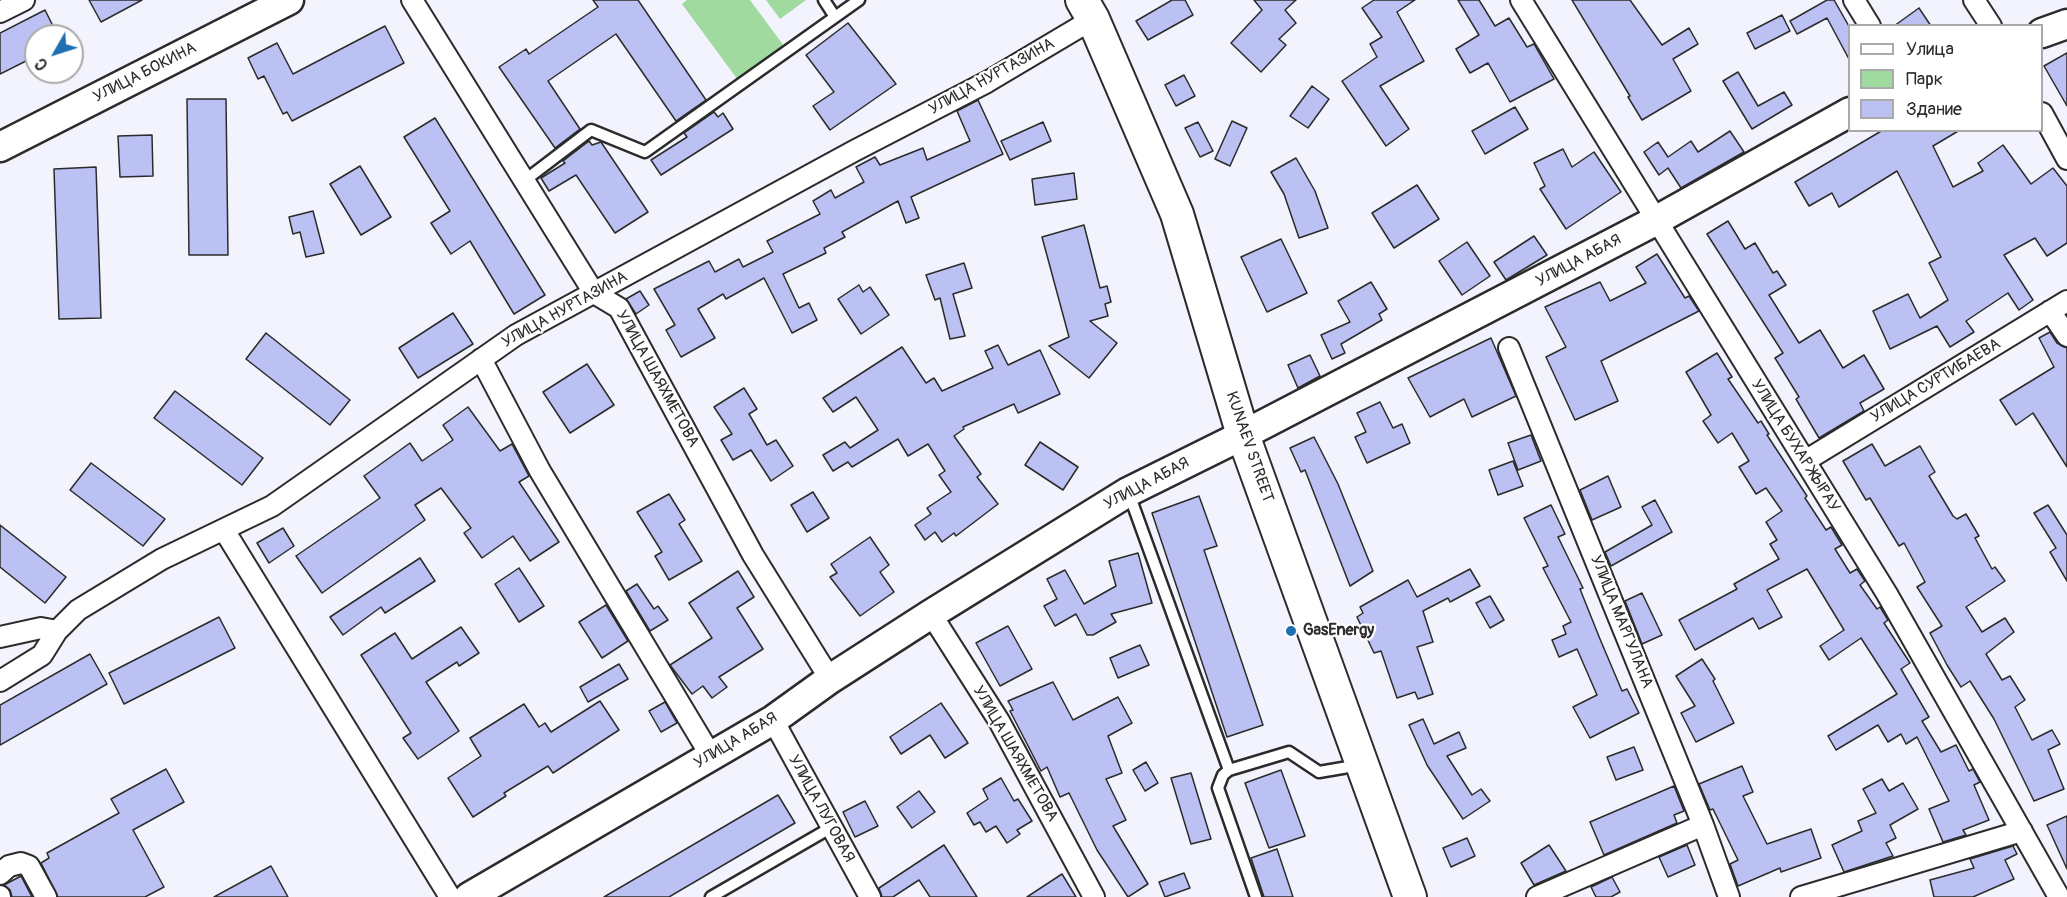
<!DOCTYPE html>
<html>
<head>
<meta charset="utf-8">
<style>
	body { margin:0 }
	#map { position:relative; width:2067px; height:897px; overflow:hidden; background:#f2f3fd; font-family:Pangolin,sans-serif }
	canvas { display:block }
	.legend { position:absolute; left:1848px; top:24px; width:195px; height:108px; box-sizing:border-box; background:#fff; border:2px solid #aaa; margin:0; padding:8px 10px; list-style:none; font-size:18px; color:#2b2b2b }
	.legend li { display:flex; align-items:center; gap:12px; height:30px }
	.legend b { width:30px; border:2px solid #aaa }
	.north { position:absolute; left:24px; top:24px; width:60px; height:60px; box-sizing:border-box; background:#fff; border:2px solid #aaa; border-radius:50%; rotate:231deg; font-size:16px; font-weight:700; line-height:24px; text-align:center; color:#2b2b2b }
	.north::after { content:''; display:block; margin:auto; width:21px; height:27px; background:#1f6fb2; clip-path:polygon(50% 0,100% 100%,50% 72%,0 100%) }
</style>
</head>
<body>
<div id="map">
<canvas width="2067" height="897"></canvas>
<ul class="legend">
<li><b style="height:8px;background:#fff"></b>Улица</li>
<li><b style="height:16px;background:#a1da9f"></b>Парк</li>
<li><b style="height:16px;background:#bcc1f3"></b>Здание</li>
</ul>
<div class="north">С</div>
</div>
<script>
const g = document.querySelector('canvas').getContext('2d');
g.lineJoin = 'round';
function paint(path, color) { g.fillStyle = color; g.fill(path, 'evenodd'); }
const toPath = rows => new Path2D(rows.map(r => 'M' + r).join(''));
function strokePath(path, color, width, dash) { g.strokeStyle = color; g.lineWidth = width; g.lineCap = dash ? 'butt' : 'round'; g.setLineDash(dash || []); g.stroke(path); }
function drawText(font, color, halo, rows, align = 'center') {
  g.font = font + ' Pangolin,sans-serif'; g.lineWidth = 4.5; g.setLineDash([]); g.textBaseline = 'middle'; g.strokeStyle = halo; g.fillStyle = color; for (const [text, x, y, turn = 0] of rows) {
    g.save(); g.translate(x, y); g.rotate((+turn || 0) * Math.PI / 180); g.textAlign = isNaN(turn) ? turn : align; if (halo) g.strokeText(text, 0, 0); g.fillText(text, 0, 0); g.restore();
  }
}
paint(toPath([
	[687,0,750,0,784,46,738,80,682,4],
	[766,0,806,0,780,19]
]), '#a1da9f');
const building = toPath([
	[89,0,142,0,101,22,89,0],
	[593,0,638,0,706,100,676,121,616,34,548,81,580,129,555,148,499,67,526,49,529,54,598,7,593,0],
	[1172,0,1185,0,1193,15,1148,40,1136,21,1172,0],
	[1254,0,1296,0,1285,10,1296,23,1279,39,1286,45,1261,72,1231,43,1262,10,1254,0],
	[1374,0,1415,0,1397,12,1424,61,1380,86,1409,129,1386,146,1342,81,1377,57,1370,44,1382,37,1362,8,1374,0],
	[1458,0,1479,0,1495,26,1509,18,1527,47,1534,44,1554,79,1510,102,1488,63,1470,73,1456,49,1479,35,1458,0],
	[1572,0,1630,0,1662,45,1689,28,1698,44,1673,59,1691,91,1642,120,1628,97,1630,96,1572,0],
	[1827,0,1834,0,1850,28,1850,61,1827,18,1797,34,1790,21,1827,0],
	[1919,8,1931,26,1894,26,1919,8],
	[45,10,58,36,36,36,36,56,0,74,0,33,45,10],
	[1782,15,1790,31,1755,49,1747,33,1782,15],
	[848,23,896,84,830,130,813,106,834,92,806,55,848,23],
	[385,26,404,63,292,121,287,112,283,114,264,76,258,79,248,58,277,43,293,74,385,26],
	[2067,53,2067,106,2044,66,2067,53],
	[1738,72,1758,106,1784,92,1792,105,1752,129,1723,81,1738,72],
	[1184,75,1195,96,1176,106,1165,85,1184,75],
	[1312,86,1329,99,1308,128,1290,116,1312,86],
	[187,99,226,99,228,255,189,255,187,99],
	[978,100,1003,154,911,197,919,218,906,223,898,201,842,232,845,237,824,248,826,253,783,274,799,308,809,303,817,320,792,333,764,278,726,299,723,294,698,309,715,338,681,357,666,330,675,325,654,289,709,261,715,272,739,259,743,267,773,252,767,241,820,214,813,201,831,190,835,198,864,182,856,167,875,157,880,165,923,148,927,160,970,141,957,111,978,100],
	[1515,107,1528,129,1485,154,1472,131,1515,107],
	[714,112,718,117,723,113,733,129,661,175,651,160,687,137,684,133,714,112],
	[435,118,545,295,514,314,470,241,451,254,431,223,450,211,404,137,435,118],
	[1232,121,1247,128,1230,166,1215,159,1232,121],
	[1043,122,1051,141,1010,160,1001,141,1043,122],
	[1198,122,1213,151,1200,157,1185,128,1198,122],
	[1883,130,1960,130,1933,146,1953,187,1983,171,1978,163,2003,145,2031,184,2053,168,2067,186,2067,243,2047,256,2035,238,2004,255,2033,300,2019,310,2008,293,1966,321,1974,332,1950,347,1937,326,1890,349,1873,311,1908,294,1920,318,1948,300,1929,263,1941,257,1897,171,1839,207,1832,193,1809,206,1795,182,1883,130],
	[1730,131,1744,152,1681,188,1668,168,1659,175,1644,152,1658,142,1668,157,1691,141,1698,152,1730,131],
	[152,135,153,176,120,177,118,136,152,135],
	[589,141,592,145,601,142,648,212,615,233,576,175,549,191,541,178,565,163,563,161,589,141],
	[1563,149,1572,167,1594,152,1621,192,1566,229,1540,189,1545,186,1534,163,1563,149],
	[1296,158,1315,191,1328,228,1299,238,1284,194,1271,172,1296,158],
	[360,166,391,217,361,235,330,184,360,166],
	[96,167,101,318,59,319,54,169,96,167],
	[1074,173,1077,199,1035,205,1032,179,1074,173],
	[1417,185,1439,219,1394,248,1372,213,1417,185],
	[313,211,324,253,306,257,300,232,293,234,289,217,313,211],
	[1728,221,1745,249,1755,243,1773,273,1777,271,1786,285,1769,295,1799,343,1820,330,1843,368,1864,355,1884,389,1860,403,1864,411,1819,438,1796,399,1799,397,1775,358,1783,353,1707,234,1728,221],
	[1084,225,1100,288,1107,286,1111,302,1105,304,1108,316,1090,321,1117,343,1089,378,1049,346,1069,337,1042,237,1084,225],
	[1534,236,1547,255,1506,280,1494,262,1534,236],
	[1281,239,1307,293,1267,312,1241,257,1281,239],
	[1467,242,1490,276,1462,295,1439,261,1467,242],
	[1657,254,1685,298,1689,296,1699,311,1601,361,1618,401,1575,420,1546,357,1566,347,1545,307,1600,282,1610,301,1646,283,1636,267,1657,254],
	[964,263,972,288,953,294,965,336,950,339,940,298,935,300,926,275,964,263],
	[1371,282,1387,309,1379,314,1382,320,1341,344,1345,353,1332,359,1321,335,1350,322,1338,301,1371,282],
	[859,285,863,292,870,287,889,315,861,334,838,299,859,285],
	[640,291,649,305,636,314,626,299,640,291],
	[453,313,473,344,418,378,399,348,453,313],
	[2050,332,2057,343,2067,348,2067,467,2033,413,2016,425,2000,400,2054,367,2039,338,2050,332],
	[266,333,350,400,330,425,246,359,266,333],
	[1491,338,1516,396,1472,417,1464,399,1430,417,1408,378,1491,338],
	[998,345,1008,365,1040,350,1060,394,1018,413,1014,404,963,427,964,429,954,436,981,474,977,477,998,504,956,536,954,533,942,542,935,532,925,540,915,525,931,514,927,508,951,492,939,475,945,471,928,444,908,456,898,439,852,467,848,462,833,471,823,455,845,442,850,448,878,430,856,397,833,412,823,398,902,347,926,383,934,378,942,391,993,368,985,351,998,345],
	[1717,353,1732,377,1728,379,1758,423,1761,421,1769,434,1767,435,1807,496,1805,498,1826,530,1831,527,1842,545,1835,549,1850,573,1857,569,1865,581,1860,585,1877,609,1880,607,1888,620,1884,623,1910,663,1901,669,1929,717,1922,721,1941,752,1956,745,1969,771,1973,769,1980,782,1974,785,1989,820,1963,830,1966,835,1943,842,1929,809,1949,801,1917,737,1906,744,1901,734,1888,742,1878,725,1836,750,1828,736,1897,694,1861,638,1829,660,1820,646,1844,630,1807,569,1767,590,1782,617,1759,629,1753,618,1695,650,1679,620,1737,589,1734,584,1779,559,1770,544,1777,540,1766,522,1782,511,1766,488,1756,494,1739,467,1749,461,1732,433,1718,443,1703,421,1711,415,1686,372,1717,353],
	[1310,355,1320,376,1298,388,1288,365,1310,355],
	[587,364,614,405,570,433,543,392,587,364],
	[744,388,757,409,749,414,767,445,776,440,793,466,771,481,751,450,733,460,721,440,732,434,714,407,744,388],
	[175,391,263,458,242,485,154,418,175,391],
	[1380,402,1393,428,1402,424,1410,443,1367,463,1355,437,1366,432,1357,413,1380,402],
	[468,407,500,451,512,444,529,476,519,482,559,542,530,561,513,536,482,558,464,533,471,528,441,488,415,505,425,520,322,593,296,556,380,498,364,476,410,443,422,461,453,440,443,425,468,407],
	[1531,435,1541,461,1518,470,1508,443,1531,435],
	[1314,437,1338,484,1373,571,1350,586,1305,470,1301,472,1290,448,1314,437],
	[1040,442,1078,467,1063,490,1025,465,1040,442],
	[1872,444,1885,466,1920,446,1935,472,1929,476,1953,516,1957,519,1966,514,1979,536,1975,538,1992,569,1995,567,2005,581,1966,607,1982,632,2005,618,2014,632,1986,654,2002,680,2010,676,2025,700,2015,707,2032,740,2052,730,2060,744,2048,750,2064,789,2034,801,1994,719,1970,681,1961,687,1947,665,1930,633,1942,626,1917,587,1925,582,1904,543,1899,546,1870,498,1866,500,1843,461,1872,444],
	[1513,461,1523,486,1498,495,1489,470,1513,461],
	[91,463,165,519,143,546,70,490,91,463],
	[1608,476,1621,507,1592,520,1580,490,1608,476],
	[813,492,829,518,807,532,791,505,813,492],
	[669,494,685,520,679,524,702,561,669,580,655,556,662,552,637,512,669,494],
	[1199,496,1217,546,1204,550,1263,725,1227,737,1152,513,1199,496],
	[1655,500,1672,532,1611,566,1605,552,1652,525,1642,507,1655,500],
	[1551,505,1565,534,1558,537,1583,588,1580,589,1600,639,1622,691,1627,689,1639,713,1590,738,1573,707,1597,695,1577,649,1559,657,1552,640,1566,634,1563,626,1571,622,1543,568,1548,566,1524,518,1551,505],
	[2048,505,2067,535,2067,581,2050,552,2056,548,2034,513,2048,505],
	[0,525,66,577,45,603,0,567,0,525],
	[283,528,294,546,269,563,257,543,283,528],
	[870,537,889,565,880,572,894,592,860,616,830,577,837,573,831,564,870,537],
	[1138,553,1152,603,1111,614,1116,622,1093,635,1087,635,1076,614,1055,626,1044,606,1057,599,1047,579,1065,570,1084,604,1116,586,1109,561,1138,553],
	[420,558,435,581,385,613,381,607,343,635,330,617,420,558],
	[519,568,544,606,519,622,495,584,519,568],
	[1470,569,1480,586,1450,602,1448,598,1423,611,1433,642,1417,647,1433,694,1418,699,1415,692,1397,698,1381,651,1374,653,1357,617,1363,613,1360,607,1408,580,1417,597,1470,569],
	[738,571,754,597,737,608,763,649,719,677,727,687,712,698,703,686,692,694,670,665,712,638,689,603,738,571],
	[637,584,654,609,658,606,668,620,650,631,626,591,637,584],
	[1642,593,1662,635,1642,644,1625,601,1642,593],
	[1490,596,1504,620,1490,628,1476,603,1490,596],
	[606,605,628,641,602,658,579,622,606,605],
	[219,617,235,648,124,704,109,673,219,617],
	[1008,626,1032,669,1000,686,976,643,1008,626],
	[461,627,479,653,459,666,457,662,426,682,459,731,418,759,403,738,411,733,361,655,395,633,412,659,461,627],
	[1140,645,1149,665,1118,678,1110,658,1140,645],
	[90,654,107,684,0,745,0,705,90,654],
	[1702,659,1715,679,1713,681,1734,723,1696,742,1681,713,1695,706,1676,676,1702,659],
	[619,664,628,679,588,702,580,687,619,664],
	[1053,682,1073,720,1118,697,1132,723,1108,736,1122,773,1106,779,1126,820,1113,826,1148,884,1128,897,1097,850,1069,793,1060,797,1047,767,1041,771,1010,711,1013,710,1008,701,1053,682],
	[600,701,619,730,553,773,548,766,504,793,506,796,473,817,448,778,481,756,470,738,524,704,539,727,545,723,551,732,600,701],
	[665,702,677,723,661,732,649,711,665,702],
	[941,703,968,743,945,758,930,735,901,754,890,737,941,703],
	[1423,719,1434,744,1459,732,1466,748,1447,756,1472,795,1481,789,1490,801,1463,819,1427,765,1409,725,1423,719],
	[1634,747,1643,770,1616,780,1607,757,1634,747],
	[1146,762,1158,783,1145,791,1133,770,1146,762],
	[1742,766,1753,792,1743,796,1767,844,1811,829,1821,858,1781,872,1780,868,1738,886,1730,864,1738,860,1713,809,1710,810,1699,784,1742,766],
	[166,769,184,802,133,830,164,887,145,897,58,897,41,863,49,858,47,853,119,813,111,799,166,769],
	[1281,770,1305,836,1269,848,1245,783,1281,770],
	[1191,773,1211,839,1191,844,1171,778,1191,773],
	[1001,778,1014,801,1018,799,1032,821,1017,830,1020,834,1007,843,996,826,986,832,980,822,974,825,967,813,988,799,983,789,1001,778],
	[1882,779,1889,791,1903,783,1918,809,1890,825,1896,838,1886,843,1893,856,1844,872,1832,845,1862,831,1858,821,1876,813,1863,789,1882,779],
	[1674,786,1684,811,1674,815,1677,823,1604,855,1590,822,1674,786],
	[919,791,935,812,912,828,897,807,919,791],
	[778,795,795,823,669,897,604,897,778,795],
	[865,801,878,826,855,837,843,812,865,801],
	[2067,816,2067,869,2047,825,2067,816],
	[1467,838,1475,856,1451,867,1443,848,1467,838],
	[944,845,977,897,930,897,919,880,893,897,882,897,879,888,944,845],
	[1549,845,1566,871,1534,885,1521,863,1549,845],
	[1687,845,1695,865,1668,877,1659,857,1687,845],
	[2013,846,2017,854,2005,860,2014,879,1973,897,1934,897,1930,880,1974,868,1970,859,2013,846],
	[1277,849,1293,897,1264,897,1251,858,1277,849],
	[271,866,288,897,214,897,271,866],
	[1184,873,1190,888,1165,897,1159,882,1184,873],
	[1062,874,1076,897,1027,897,1062,874],
	[21,876,32,897,12,897,10,890,4,885,21,876],
	[1612,877,1620,892,1611,897,1596,897,1591,887,1612,877]
]);
paint(building, '#bcc1f3');
strokePath(building, '#2b2b2b', 1.5);
const lane = toPath([
	[824,0,835,17],
	[524,181,591,130,645,152,859,0],
	[1129,494,1229,770],
	[711,897,832,827],
	[1256,897,1218,788,1223,775,1229,770,1289,752,1319,772,1360,765]
]);
const street = toPath([
	[412,0,594,293,619,308,753,555,830,679],
	[1521,0,1887,594,2059,897],
	[1854,0,1870,26],
	[1974,0,1991,26],
	[0,12,24,0],
	[2042,113,2067,159],
	[2050,311,2067,336],
	[1509,348,1703,825,1729,897],
	[481,359,540,471,711,756],
	[1805,461,2067,301],
	[224,530,450,897],
	[931,614,999,721,1094,897],
	[0,637,41,628,57,631],
	[0,681,42,655,57,631,78,610,162,559,272,506,516,335,854,151,987,82,1093,19],
	[773,720,870,897],
	[0,874,9,866,21,863,29,866,46,897],
	[0,896,0,897],
	[1537,897,1703,825],
	[1801,897,2022,831]
]);
const secondary = toPath([
	[2042,33,2067,24],
	[0,147,289,0],
	[469,897,773,720,830,679,931,614,1128,492,1243,435,1655,221,1850,112]
]);
const primary = toPath([
	[1082,0,1093,19,1177,214,1243,435,1410,897]
]);
strokePath(lane, '#2b2b2b', 15);
strokePath(street, '#2b2b2b', 24);
strokePath(secondary, '#2b2b2b', 33);
strokePath(primary, '#2b2b2b', 36);
strokePath(lane, '#fff', 10);
strokePath(street, '#fff', 20);
strokePath(secondary, '#fff', 28);
strokePath(primary, '#fff', 32);
for (const [x, y, r, color] of [
	[1291,631,6,"#1f6fb2"]
]) { const dot = new Path2D(); dot.arc(x, y, r, 0, 2 * Math.PI); g.fillStyle = color; g.fill(dot); strokePath(dot, '#fff', 2); }
drawText('16px', '#2b2b2b', '#fff', [
	["УЛИЦА БОКИНА",145,73,-27],
	["УЛИЦА НУРТАЗИНА",992,77,-29],
	["УЛИЦА АБАЯ",1579,261,-28],
	["УЛИЦА НУРТАЗИНА",565,310,-29],
	["УЛИЦА ШАЯХМЕТОВА",657,379,61],
	["УЛИЦА СУРТИБАЕВА",1936,381,-31],
	["УЛИЦА БУХАР ЖЫРАУ",1795,446,58],
	["KUNAEV STREET",1249,447,71],
	["УЛИЦА АБАЯ",1147,484,-28],
	["УЛИЦА МАРГУЛАНА",1621,622,68],
	["УЛИЦА АБАЯ",736,741,-31],
	["УЛИЦА ШАЯХМЕТОВА",1015,754,60],
	["УЛИЦА ЛУГОВАЯ",821,809,61]
]);
drawText('bold 16px', '#2b2b2b', '#fff', [
	["GasEnergy",1303,631]
], 'left');
</script>
</body>
</html>
